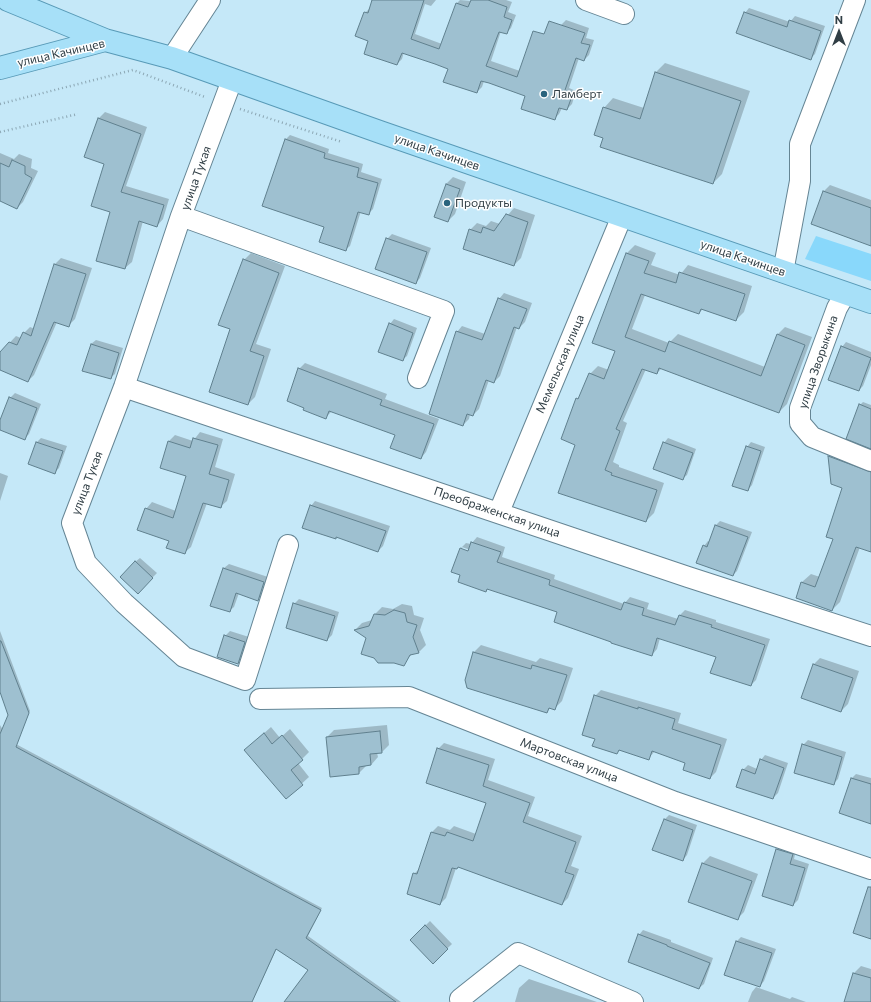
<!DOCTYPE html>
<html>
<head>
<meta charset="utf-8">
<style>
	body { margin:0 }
	#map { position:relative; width:871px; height:1002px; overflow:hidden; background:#c5e8f8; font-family:Commissioner,sans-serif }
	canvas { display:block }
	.north { position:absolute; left:819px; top:12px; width:40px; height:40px; -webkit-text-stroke:3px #fff; paint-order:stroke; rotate:0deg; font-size:11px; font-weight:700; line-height:16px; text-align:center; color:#303e45 }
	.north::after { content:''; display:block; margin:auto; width:14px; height:18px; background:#303e45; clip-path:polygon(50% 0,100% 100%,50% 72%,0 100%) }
</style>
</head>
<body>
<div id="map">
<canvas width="871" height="1002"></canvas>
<div class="north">N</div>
</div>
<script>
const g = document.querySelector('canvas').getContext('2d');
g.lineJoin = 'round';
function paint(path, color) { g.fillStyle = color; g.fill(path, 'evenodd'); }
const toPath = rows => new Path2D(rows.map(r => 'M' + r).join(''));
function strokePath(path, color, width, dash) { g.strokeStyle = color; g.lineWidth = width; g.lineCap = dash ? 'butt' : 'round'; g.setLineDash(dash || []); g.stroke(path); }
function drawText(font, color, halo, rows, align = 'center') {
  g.font = font + ' Commissioner,sans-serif'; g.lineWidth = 3; g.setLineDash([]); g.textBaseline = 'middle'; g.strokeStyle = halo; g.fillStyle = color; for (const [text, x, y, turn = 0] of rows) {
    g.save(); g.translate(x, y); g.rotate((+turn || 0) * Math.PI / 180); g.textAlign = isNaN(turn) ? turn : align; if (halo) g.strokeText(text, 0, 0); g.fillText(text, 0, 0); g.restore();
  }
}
paint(toPath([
	[816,236,871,254,871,281,805,259]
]), '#89d8fb');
paint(toPath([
	[373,0,436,0,431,6,425,4,415,34,442,44,457,3,460,0,471,1,472,0,506,0,512,2,508,12,516,15,511,28,506,33,501,31,491,61,520,71,555,40,561,25,566,20,589,28,586,38,594,40,589,55,584,60,579,58,569,88,576,91,572,104,567,109,562,108,559,114,554,119,526,95,484,81,482,87,477,92,449,68,404,52,402,59,397,64,369,40,365,13,370,8],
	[749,8,790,22,795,16,825,26,815,54,810,59,745,13],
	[665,63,750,91,722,174,713,183,604,137,604,108,613,98,644,108,656,72],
	[105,112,147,127,126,186,169,199,163,219,157,226,143,221,132,262,125,268,111,212,98,119],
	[290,135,329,149,328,153,363,164,361,172,382,179,373,209,368,214,361,211,350,246,345,250,325,227,285,140],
	[0,153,14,159,19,154,32,159,31,168,38,171,23,202,17,208,0,200],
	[453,177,466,182,455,214,448,221,446,184],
	[830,185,871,200,871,245,824,191],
	[514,208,535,215,521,258,514,265,470,230,477,223,486,226,491,221,500,224],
	[392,234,431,248,420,278,416,283,387,239],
	[635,245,656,253,651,265,680,275,688,265,752,286,744,312,736,320,703,309,699,313,645,295,632,329,669,343,678,334,765,367,778,334,785,327,812,337,787,404,779,412,662,368,657,373,646,369,623,421,627,423,613,462,619,465,619,467,664,483,654,513,646,521,576,444,577,399,581,395,590,374,598,366,609,370,616,351,593,342,627,253],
	[251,253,285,266,256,344,271,349,255,397,248,404,232,329,244,260],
	[61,258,92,268,75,319,69,325,57,322,34,375,28,381,0,369,0,353,16,336,21,338,24,333,30,327,35,329,55,264],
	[504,293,532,303,525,322,519,328,517,327,500,376,494,382,489,380,479,409,473,415,470,414,469,419,463,425,457,332,462,326,485,334,499,299],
	[394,319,417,328,407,356,402,360,390,324],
	[96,340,123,348,115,374,110,378,91,344],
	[846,342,871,352,871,365,863,386,859,390,842,347],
	[305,363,387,394,385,399,439,419,426,452,421,458,396,434,332,411,326,417,299,369],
	[15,393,41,404,29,434,25,438,0,429,0,423,10,398],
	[863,402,871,405,871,448,860,405],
	[200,432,223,439,215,467,235,474,227,501,220,507,207,503,191,547,184,553,170,541,146,509,152,502,176,511,187,476,169,441,175,435,193,441],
	[41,438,67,446,59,468,55,472,37,442],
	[668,438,696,449,687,475,682,479,664,443],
	[751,442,765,447,752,485,748,490,747,447],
	[837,448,871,462,871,547,860,547,840,602,832,610,797,597,802,582,811,574,820,577,834,539,844,487,831,483,829,456],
	[0,473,8,476,0,501],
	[315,501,390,526,383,546,378,551,337,536,335,538,311,506],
	[720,521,752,532,737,571,733,575,704,546,708,541,710,542,716,525],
	[477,537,505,547,502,557,555,575,554,579,624,604,630,597,649,603,647,609,678,619,680,615,685,610,716,620,716,622,770,639,756,680,751,685,717,656,660,638,657,649,652,655,558,612,489,588,486,591,462,574,452,571,461,548,466,543,471,544],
	[462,547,473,551,472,553,462,550],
	[140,558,157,573,142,588,135,562],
	[229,564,268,577,262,595,258,600,239,593,234,607,229,611,211,605,224,568],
	[299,599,339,612,332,635,327,640,294,604],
	[402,604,412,606,414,615,424,618,420,630,426,645,419,652,412,654,403,664,356,629,362,623,372,620,375,614,382,607,393,609],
	[0,631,30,711,18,739,0,689],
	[230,631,249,637,242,659,238,663,225,636],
	[481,645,536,662,540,658,573,668,562,701,555,708,551,707,547,712,466,680,474,652],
	[820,658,859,671,848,704,841,711,813,665],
	[601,690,681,713,678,723,727,739,716,772,710,778,687,762,655,751,648,759,620,750,617,753,596,738,595,696],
	[0,725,12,745,14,743,322,908,308,936,401,1002,285,1002,309,969,277,948,252,1002,0,1002],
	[387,725,389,745,382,752,377,753,378,757,371,765,366,766,359,773,327,737,334,730],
	[271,727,280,738,290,729,309,752,298,763,309,777,286,798,253,743],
	[808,740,846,752,838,779,833,784,803,745],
	[444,743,495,759,488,780,535,797,528,816,582,836,571,866,579,869,568,898,562,904,458,867,456,868,446,898,440,904,414,874,420,868,432,832,438,826,450,830,454,826,476,834,487,802,438,749],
	[765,755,788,763,778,793,773,798,743,770,748,765,757,769,761,760],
	[856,774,871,778,871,823,852,778],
	[669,815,697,825,687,855,683,860,664,820],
	[781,845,796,850,794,859,809,864,798,900,793,905,763,896,777,849],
	[710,856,758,874,744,912,737,919,689,902,703,863],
	[430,921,452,944,433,962,411,940],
	[643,930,671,940,671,942,713,958,704,984,699,988,639,935],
	[741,937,776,949,764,981,760,986,725,974,737,941],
	[861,966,871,969,871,1002,845,1002,854,973],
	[529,979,597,1002,515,1002,519,988],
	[756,987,790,999,792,997,806,1002,748,1002,752,992]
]), '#0003');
const building = toPath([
	[372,0,424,0,411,39,439,49,456,3,468,7,471,0,488,0,507,7,504,17,512,20,507,34,499,32,486,66,517,77,533,31,544,34,549,21,585,33,581,43,590,45,584,61,576,58,564,93,572,96,567,110,559,108,555,120,521,109,525,96,489,83,481,81,477,93,443,82,448,69,435,64,402,53,397,65,364,54,368,41,355,36,364,12,368,13,372,0],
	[744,12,787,27,789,20,821,31,811,60,736,33,744,12],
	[655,72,741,101,713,184,600,147,603,138,594,135,603,107,640,119,655,72],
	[98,118,141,134,121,192,164,205,157,227,139,221,125,269,96,261,110,212,91,206,104,164,84,157,98,118],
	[285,139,325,153,324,158,359,168,357,177,378,183,369,215,358,212,346,251,319,242,324,227,262,206,285,139],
	[12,160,25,166,25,174,32,178,17,209,0,201,0,163,9,167,12,160],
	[446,184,460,189,448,222,434,217,446,184],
	[823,191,871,208,871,246,811,224,823,191],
	[506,214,528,222,514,266,463,249,469,229,481,233,483,227,494,231,506,214],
	[386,238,427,252,416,284,375,269,386,238],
	[626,253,649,261,644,273,676,283,679,272,745,294,736,321,701,309,699,314,641,294,625,337,665,352,669,341,761,376,777,334,805,345,779,413,659,368,657,374,642,369,616,429,620,431,605,470,612,473,611,475,657,490,646,522,558,493,575,445,561,439,576,398,578,399,589,373,604,379,615,351,592,343,626,253],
	[243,259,279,273,250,351,264,356,248,405,209,392,230,329,218,325,243,259],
	[54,264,86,274,69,327,54,322,28,382,0,370,0,352,9,342,17,345,23,332,31,336,54,264],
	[498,298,527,309,519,329,514,327,494,383,486,380,473,416,467,414,463,426,429,414,456,331,482,340,498,298],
	[389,323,413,333,403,361,378,352,389,323],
	[91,344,119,353,111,379,82,371,91,344],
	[841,346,871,358,859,391,828,380,841,346],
	[298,368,382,400,380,405,434,424,421,459,390,448,395,435,329,411,326,419,303,410,304,408,287,401,298,368],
	[9,397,37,408,25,440,0,430,0,420,9,397],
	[859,404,871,409,871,449,846,439,859,404],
	[193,438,218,445,209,474,229,480,221,508,203,503,185,554,166,548,169,541,137,530,145,508,173,518,186,476,160,468,168,441,190,448,193,438],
	[36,442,63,451,55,474,28,464,36,442],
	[663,442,693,453,683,480,653,469,663,442],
	[746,446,761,451,748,491,732,486,746,446],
	[828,456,871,472,871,552,856,547,832,611,796,598,801,582,815,587,833,539,826,537,842,488,831,484,828,456],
	[310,505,386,531,378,552,336,537,336,539,302,528,310,505],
	[715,525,748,537,733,576,696,563,703,545,707,547,715,525],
	[471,542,501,552,497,562,550,580,549,585,621,610,624,602,644,608,642,615,675,625,679,615,712,625,711,627,765,645,751,686,710,673,716,657,657,638,652,656,611,643,611,642,554,622,557,612,487,589,486,592,458,582,460,575,451,572,460,548,468,551,471,542],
	[135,561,153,578,138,594,120,577,135,561],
	[223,568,264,582,258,601,236,593,230,612,210,606,223,568],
	[293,603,335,616,327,641,286,628,293,603],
	[394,610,405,613,407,622,417,625,413,637,419,653,410,655,404,666,394,663,378,663,374,658,361,654,366,638,354,630,369,626,374,614,385,615,394,610],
	[224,635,245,642,238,664,217,657,224,635],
	[0,641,1,641,29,713,16,747,321,910,306,938,396,1002,284,1002,308,970,276,949,252,1002,0,1002,0,734,8,715,0,692,0,641],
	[473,652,531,669,532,665,567,675,555,710,549,708,547,713,467,688,465,680,473,652],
	[813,664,853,678,841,712,801,698,813,664],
	[594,695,638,709,638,707,675,719,672,729,721,745,710,779,683,770,685,763,652,751,649,760,619,750,617,754,592,746,595,739,582,735,594,695],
	[380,731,382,753,370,754,371,765,359,767,359,774,330,777,326,737,380,731],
	[264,733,272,744,282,735,303,760,291,770,303,785,286,799,244,750,264,733],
	[802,744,842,757,834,785,794,773,802,744],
	[437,748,489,765,483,786,530,803,523,822,576,842,565,872,574,875,562,905,458,867,457,869,452,868,440,905,407,894,413,873,417,874,431,832,445,836,447,832,473,841,486,803,426,783,437,748],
	[760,759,784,768,773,799,736,787,742,769,755,774,760,759],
	[851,778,871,784,871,824,839,813,851,778],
	[664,819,693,830,683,861,652,850,664,819],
	[776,849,793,854,790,864,805,868,793,906,762,896,776,849],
	[702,863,752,881,738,920,688,902,702,863],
	[868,887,871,887,871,939,853,933,868,887],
	[425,925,448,949,433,964,410,940,425,925],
	[638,934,667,945,667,946,710,963,699,989,628,962,638,934],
	[736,941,772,953,760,987,724,975,736,941],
	[853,973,871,978,871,1002,844,1002,853,973]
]);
paint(building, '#9ec0d0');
strokePath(building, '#60808e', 1);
const minor = toPath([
	[586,0,624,14],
	[172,58,210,0],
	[232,80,181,216,124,387,72,523,86,563,124,603,184,657,245,680,288,545],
	[181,216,444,311,418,378],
	[783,272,800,181,800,144,855,0],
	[845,294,837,308,800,408,800,423,812,437,871,461],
	[124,387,688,577,871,636],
	[499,512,622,216],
	[260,699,409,697,675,802,871,869],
	[462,1002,460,999,518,953,633,1002]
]);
const major = toPath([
	[8,0,105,40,172,58,380,132,871,302],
	[0,68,105,40]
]);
strokePath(minor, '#658594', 22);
strokePath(major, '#589ab7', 24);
strokePath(toPath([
	[0,104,133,70,205,97],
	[240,109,342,142],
	[0,132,78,114]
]), '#8ca7b4', 2.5, [1, 3]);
strokePath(minor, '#fff', 20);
strokePath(major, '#a7e0f8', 22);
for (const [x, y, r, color] of [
	[544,94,4,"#2a647d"],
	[447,203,4,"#2a647d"]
]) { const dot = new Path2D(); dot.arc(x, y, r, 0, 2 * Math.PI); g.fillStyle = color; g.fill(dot); strokePath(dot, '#fff', 1.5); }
drawText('12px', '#303e45', '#fff', [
	["улица Качинцев",61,53,-13],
	["улица Качинцев",437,152,19],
	["улица Тукая",196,178,-70],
	["улица Качинцев",743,258,19],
	["улица Зворыкина",818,362,-71],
	["Мемельская улица",560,364,-67],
	["улица Тукая",87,483,-69],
	["Преображенская улица",497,512,19],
	["Мартовская улица",569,760,21]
]);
drawText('12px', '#303e45', '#fff', [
	["Ламберт",552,94],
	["Продукты",455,203]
], 'left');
</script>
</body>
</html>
